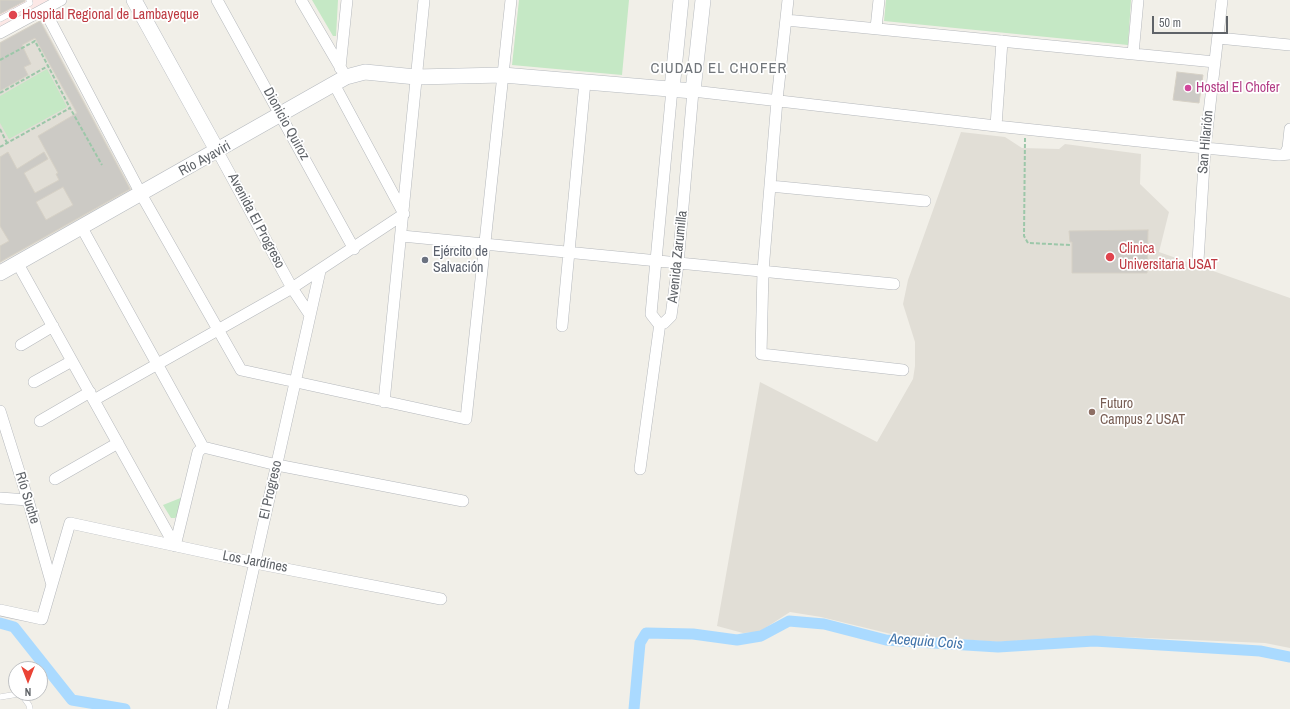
<!DOCTYPE html>
<html>
<head>
<meta charset="utf-8">
<style>
	body { margin:0 }
	#map { position:relative; width:1290px; height:709px; overflow:hidden; background:#f1efe8; font-family:"Archivo Narrow",sans-serif }
	canvas { display:block }
	.north { position:absolute; left:8px; top:661px; width:40px; height:40px; box-sizing:border-box; background:#fff; border:1px solid #bfc1c3; border-radius:50%; rotate:180deg; font-size:11px; font-weight:700; line-height:16px; text-align:center; color:#5f6368 }
	.north::after { content:''; display:block; margin:auto; width:14px; height:18px; background:#ea4335; clip-path:polygon(50% 0,100% 100%,50% 72%,0 100%) }
	.scale { position:absolute; left:1152px; top:16px; width:76px; height:18px; box-sizing:border-box; border:2px solid #5f6368; border-top:0; padding-left:5px; font-size:12px; line-height:14px; white-space:nowrap; color:#5f6368; -webkit-text-stroke:3px #fff; paint-order:stroke }
</style>
</head>
<body>
<div id="map">
<canvas width="1290" height="709"></canvas>
<div class="north">N</div>
<div class="scale">50 m</div>
</div>
<script>
const g = document.querySelector('canvas').getContext('2d');
g.lineJoin = 'round';
function paint(path, color) { g.fillStyle = color; g.fill(path, 'evenodd'); }
const toPath = rows => new Path2D(rows.map(r => 'M' + r).join(''));
function strokePath(path, color, width, dash) { g.strokeStyle = color; g.lineWidth = width; g.lineCap = dash ? 'butt' : 'round'; g.setLineDash(dash || []); g.stroke(path); }
function drawText(font, color, halo, rows, align = 'center') {
  g.font = font + ' "Archivo Narrow",sans-serif'; g.lineWidth = 3.5; g.setLineDash([]); g.textBaseline = 'middle'; g.strokeStyle = halo; g.fillStyle = color; for (const [text, x, y, turn = 0] of rows) {
    g.save(); g.translate(x, y); g.rotate((+turn || 0) * Math.PI / 180); g.textAlign = isNaN(turn) ? turn : align; if (halo) g.strokeText(text, 0, 0); g.fillText(text, 0, 0); g.restore();
  }
}
paint(toPath([
	[41,20,132,190,0,263,0,42],
	[961,132,1005,137,1022,148,1059,149,1065,144,1141,154,1140,184,1169,212,1159,252,1290,298,1290,648,1265,643,1099,636,998,642,891,634,821,617,790,612,759,632,743,633,717,626,760,382,877,442,913,379,915,366,915,342,903,304,908,280]
]), '#e1ded6');
paint(toPath([
	[0,0,54,0,0,29]
]), '#fce8e6');
paint(toPath([
	[312,0,338,0,336,36,333,36],
	[519,0,629,0,622,75,512,65],
	[886,0,1131,0,1128,45,884,21],
	[47,69,67,107,9,139,0,123,0,96],
	[183,497,177,516,175,518,171,518,163,505]
]), '#c5e8c5');
strokePath(toPath([
	[0,623,14,627,72,700,125,709],
	[634,709,640,643,646,633,693,634,737,640,761,636,789,621,824,624,886,640,998,647,1094,641,1260,651,1290,657]
]), '#aadaff', 11);
const building = toPath([
	[0,0,25,0,25,1,0,14,0,0],
	[40,21,130,189,0,262,0,246,9,241,0,226,0,157,8,152,17,169,44,152,48,159,24,173,35,193,59,180,56,174,58,173,38,136,77,113,35,38,22,45,31,64,24,67,28,75,0,91,0,43,40,21],
	[63,187,73,205,46,220,36,202,63,187],
	[1177,72,1203,75,1199,103,1173,100,1177,72],
	[1148,230,1147,273,1072,273,1072,242,1070,242,1069,231,1148,230]
]);
paint(building, '#cccac5');
strokePath(building, '#d6d1c6', 1);
const lane = toPath([
	[0,19,30,3,29,0],
	[0,697,18,694,24,698,29,705,30,709]
]);
const street = toPath([
	[217,0,354,249],
	[301,0,346,77],
	[788,0,777,100,763,271,761,354,903,370],
	[44,9,141,194,241,370,466,419,511,0],
	[786,20,1215,62],
	[876,28,879,0],
	[0,33,61,0],
	[1218,38,1290,45],
	[1133,54,1138,0],
	[340,68,347,0],
	[672,89,651,314,658,323,664,323,671,316,678,264,693,91,996,126,1205,148,1279,155,1290,154],
	[996,126,1002,41],
	[218,152,292,288,310,315],
	[1285,154,1288,148,1290,129],
	[770,186,925,201],
	[82,228,203,447,277,465,463,501],
	[402,236,894,284],
	[1198,261,1205,148,1222,0],
	[18,264,175,546],
	[562,326,585,82],
	[21,345,53,326],
	[34,382,72,361],
	[94,400,292,288,404,214,334,84],
	[384,402,424,0],
	[0,411,28,500,52,585],
	[40,421,90,392],
	[640,469,660,323],
	[55,479,118,443],
	[0,498,28,500],
	[175,546,198,452,203,447],
	[0,610,42,619,70,523,255,563,441,599],
	[222,709,320,271]
]);
const secondary = toPath([
	[134,0,218,152],
	[672,89,681,0],
	[0,273,346,77,365,72,416,77,503,75,693,91,703,0]
]);
strokePath(lane, '#b5b8bc', 6);
strokePath(street, '#b5b8bc', 12);
strokePath(secondary, '#b6babf', 16);
strokePath(toPath([
	[0,60,35,41,70,108],
	[0,93,48,66],
	[0,129,7,143],
	[1025,138,1024,236,1028,243,1071,245],
	[0,147,70,108,102,165]
]), '#9cc7a9', 2, [4, 2]);
strokePath(lane, '#fff', 5.5);
strokePath(street, '#fff', 11);
strokePath(secondary, '#fff', 15);
for (const [x, y, r, color] of [
	[13,15,5,"#e0444e"],
	[1188,88,4,"#d1479c"],
	[1110,257,5,"#e0444e"],
	[425,260,4,"#6b7280"],
	[1092,412,4,"#8d6e63"]
]) { const dot = new Path2D(); dot.arc(x, y, r, 0, 2 * Math.PI); g.fillStyle = color; g.fill(dot); strokePath(dot, '#fff', 1.5); }
drawText('14px', '#be3a42', '#fff', [
	["Hospital Regional de Lambayeque",22,15],
	["Clinica",1119,249],
	["Universitaria USAT",1119,265]
], 'left');
drawText('14px', '#b23c85', '#fff', [
	["Hostal El Chofer",1196,88]
], 'left');
drawText('14px', '#5f6368', '#fff', [
	["Dionicio Quiroz",286,124,61],
	["San Hilarión",1206,142,-85],
	["Río Ayaviri",205,159,-29],
	["Avenida El Progreso",256,221,62],
	["Avenida Zarumilla",678,257,-84],
	["El Progreso",271,490,-77],
	["Río Suche",27,498,73],
	["Los Jardínes",255,562,11]
]);
drawText('14px', '#5b616d', '#fff', [
	["Ejército de",433,252],
	["Salvación",433,268]
], 'left');
drawText('14px', '#785e54', '#fff', [
	["Futuro",1100,404],
	["Campus 2 USAT",1100,420]
], 'left');
g.letterSpacing = '1px';
drawText('15px', '#70757a', '#fff', [
	["CIUDAD EL CHOFER",719,69]
]);
g.letterSpacing = '0px';
drawText('italic 15px', '#4174aa', '#fff', [
	["Acequia Cois",926,642,4]
]);
</script>
</body>
</html>
